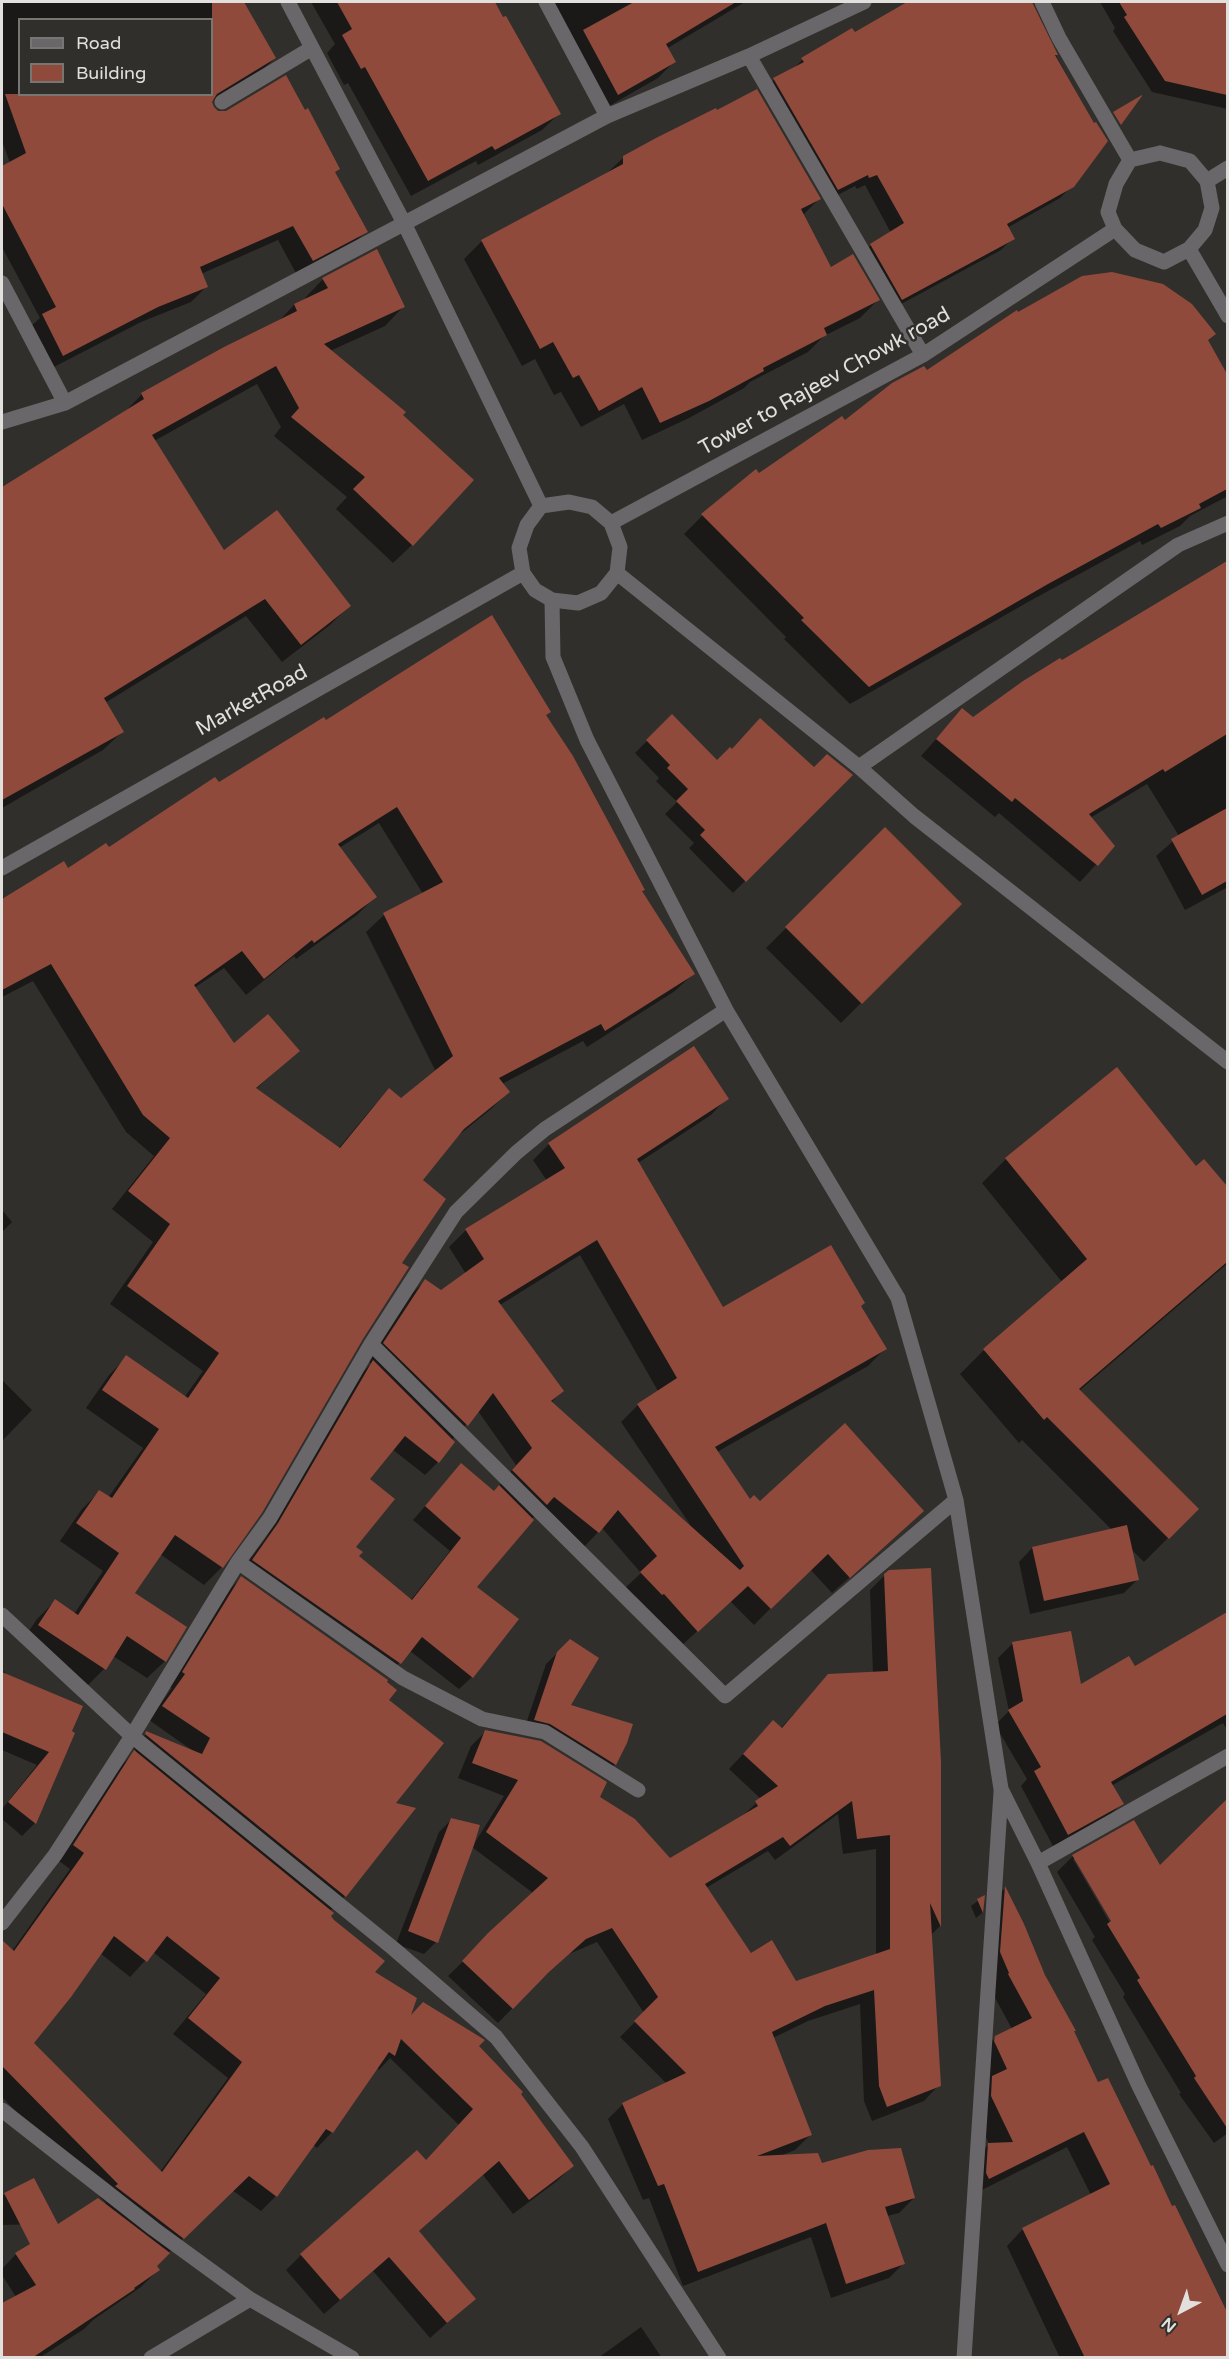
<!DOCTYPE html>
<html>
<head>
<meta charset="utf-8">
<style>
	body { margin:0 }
	#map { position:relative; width:1229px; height:2359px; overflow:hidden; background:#312f2b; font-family:"Varela Round",sans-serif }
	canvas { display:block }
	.frame { position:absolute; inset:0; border:3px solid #e1e0dd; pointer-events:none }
	.legend { position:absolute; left:18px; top:18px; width:195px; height:78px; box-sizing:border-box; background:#312f2b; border:2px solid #777672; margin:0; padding:8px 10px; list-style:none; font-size:18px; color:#e1e0dd }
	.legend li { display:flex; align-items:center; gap:12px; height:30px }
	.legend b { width:30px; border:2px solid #777672 }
	.north { position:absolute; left:1151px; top:2281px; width:60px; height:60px; -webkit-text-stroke:4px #312f2b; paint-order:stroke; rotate:221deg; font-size:16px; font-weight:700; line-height:24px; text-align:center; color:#e1e0dd }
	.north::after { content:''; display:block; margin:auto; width:21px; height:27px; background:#e1e0dd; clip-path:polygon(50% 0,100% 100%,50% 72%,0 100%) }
</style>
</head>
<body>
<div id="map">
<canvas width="1229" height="2359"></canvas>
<div class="frame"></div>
<ul class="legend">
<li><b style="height:8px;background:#696769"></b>Road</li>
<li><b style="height:16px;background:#8f4a3c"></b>Building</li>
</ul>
<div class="north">N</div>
</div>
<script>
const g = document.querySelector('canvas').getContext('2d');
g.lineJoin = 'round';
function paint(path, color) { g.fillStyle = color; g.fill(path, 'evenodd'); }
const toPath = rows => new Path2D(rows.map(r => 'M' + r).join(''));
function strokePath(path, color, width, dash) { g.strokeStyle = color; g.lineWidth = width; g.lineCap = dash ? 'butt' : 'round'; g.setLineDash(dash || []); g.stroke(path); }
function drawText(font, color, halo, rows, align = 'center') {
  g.font = font + ' "Varela Round",sans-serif'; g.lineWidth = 5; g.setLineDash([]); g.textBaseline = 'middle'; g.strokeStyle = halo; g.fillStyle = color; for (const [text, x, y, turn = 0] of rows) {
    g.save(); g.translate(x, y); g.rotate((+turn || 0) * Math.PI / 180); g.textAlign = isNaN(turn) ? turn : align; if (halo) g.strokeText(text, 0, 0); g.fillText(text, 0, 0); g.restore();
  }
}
paint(toPath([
	[2,2,242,2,275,58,259,73,212,101,212,107,217,112,334,173,366,231,351,246,297,275,278,240,201,274,206,287,191,302,141,322,48,370,27,330,40,318,2,247,2,167,10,163,2,141],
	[20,20,212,20,212,94,20,94],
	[311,2,493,2,559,114,542,130,478,165,476,161,411,196,348,83,344,85,327,53,335,44],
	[541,2,745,2,666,49,674,62,658,78,602,110],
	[916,2,1022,2,1053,50,1094,125,1072,186,1060,198,1007,228,1013,238,1001,250,890,310,859,257,871,245,891,233,865,185,857,189,855,186,826,201,762,92,774,80,791,71,802,60,852,30,854,34,877,24],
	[1100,2,1228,2,1228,109,1152,92,1113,31,1115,28],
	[624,157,819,199,802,216,830,270,878,300,860,318,824,336,808,352,750,382,744,388,689,418,642,440,624,404,581,427,561,392,554,395,535,359,522,366,464,259,482,241,605,175],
	[323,279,403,307,385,326,330,351,401,415,412,545,393,563,336,509,347,497,274,436,281,427,257,384,154,441,224,552,349,606,330,625,282,662,246,616,105,703,122,732,103,750,2,808,2,489,123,414,142,394,278,322,294,305,306,300,305,298],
	[1206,341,1228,379,1228,496,1190,516,1180,526,1142,545,1140,541,1028,602,850,704,784,639,786,637,684,534,702,516,756,471,759,475,927,372],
	[1228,562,1228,887,1185,910,1156,856,1179,836,1147,784,1090,818,1113,846,1080,882,999,813,995,817,921,756,962,710,973,719,1061,662],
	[545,716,641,892,693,974,675,991,587,1047,583,1041,502,1084,508,1092,491,1109,454,1139,421,1180,400,1263,361,1338,261,1512,222,1567,204,1585,160,1554,133,1594,165,1661,147,1678,113,1656,104,1669,87,1686,21,1643,37,1619,55,1601,74,1614,103,1571,60,1541,82,1509,99,1492,108,1498,143,1448,86,1408,109,1375,127,1357,184,1398,203,1371,110,1304,153,1242,112,1209,154,1156,126,1132,33,981,2,997,2,895,5,899,109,849,325,722],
	[379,823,423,894,384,915,366,932,436,1072,401,1100,389,1090,372,1108,338,1149,256,1089,298,1051,233,1045,194,988,224,968,246,995,294,956,296,959,357,915,375,897,339,848],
	[672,716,717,762,851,775,733,893,689,848,694,843,665,814,677,802,656,781,659,778,635,753],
	[885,829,960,904,841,1023,766,948],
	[727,1098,711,1115,638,1163,722,1309,860,1307,885,1349,868,1366,717,1452,749,1501,906,1527,832,1593,810,1569,754,1625,730,1601,680,1647,624,1589,641,1573,602,1528,582,1549,537,1513,475,1587,472,1677,459,1689,410,1651,387,1676,240,1573,266,1538,360,1375,371,1364,368,1360,408,1297,425,1281,441,1292,466,1274,449,1247,466,1230,547,1181,533,1160,549,1144],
	[580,1255,658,1391,638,1405,621,1422,691,1526,551,1403,562,1391,500,1305],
	[478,1411,516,1465,494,1492,461,1465,413,1520,450,1551,410,1601,357,1557,354,1547,368,1480,392,1449,425,1475,438,1462,453,1442,452,1440],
	[1006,1159,1196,1168,1204,1161,1228,1188,1228,1263,1079,1391,1197,1509,1144,1562,1131,1549,1138,1579,1124,1593,1030,1614,1019,1562,1032,1548,1112,1530,1022,1440,1019,1443,960,1374,984,1350,1062,1282,982,1183],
	[2,1210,12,1222,2,1232],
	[2,1380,32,1410,2,1441],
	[885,1575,940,1763,940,1926,931,1935,939,2085,924,2101,872,2121,864,2101,860,2004,808,2021,773,2038,810,2135,795,2150,780,2156,821,2165,914,2198,899,2213,887,2216,904,2263,889,2278,831,2298,811,2237,683,2286,649,2198,643,2200,608,2119,623,2104,667,2084,620,2037,644,2013,597,1942,569,1954,537,1983,498,2023,448,1976,533,1893,472,1847,436,1942,424,1954,396,1944,439,1832,452,1819,474,1844,504,1796,458,1778,471,1746,486,1731,598,1798,670,1860,740,1818,761,1799,729,1769,759,1737,780,1729,828,1676,873,1674,870,1590],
	[838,1814,843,1854,876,1849,876,1955,796,1983,750,1955,706,1888,768,1851,775,1860],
	[241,1578,387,1700,393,1804,413,1809,345,1896,330,1911,330,1915,407,2020,477,2046,519,2094,572,2166,557,2181,513,2214,483,2175,418,2232,474,2299,430,2338,373,2271,324,2314,286,2270,301,2255,425,2161,459,2125,390,2058,379,2070,376,2068,332,2132,317,2148,313,2145,276,2196,261,2211,232,2190,155,2266,158,2270,141,2287,93,2320,84,2329,39,2358,2,2358,2,2305,16,2297,2,2275,2,2269,16,2254,106,2203,2,2097,2,1960,12,1951,70,1869,59,1861,119,1768,136,1751,133,1747,147,1733,196,1753,149,1720,172,1688,170,1687,227,1592],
	[153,1952,206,1994,173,2034,228,2078,160,2172,32,2043,100,1953,130,1977],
	[1228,1614,1228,1731,1223,1723,1111,1786,1122,1803,1108,1817,1054,1848,1021,1786,1027,1779,995,1725,1009,1711,998,1658,1012,1644,1070,1633,1080,1687,1134,1668],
	[570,1641,568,1706,615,1764,604,1775,539,1734,524,1730,546,1664],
	[2,1670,73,1733,35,1823,22,1836,2,1819,2,1809,37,1765,2,1750],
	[1227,1802,1228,1995,1223,2000,1228,2008,1228,2133,1214,2143,1179,2094,1181,2093,1123,1997,1125,1994,1092,1940,1095,1937,1057,1872,1073,1856,1160,1867],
	[1073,1859,1076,1859,1116,1927,1113,1928],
	[1004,1889,1097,2084,1228,2322,1228,2358,1060,2358,1007,2246,1023,2229,1091,2195,1067,2147,972,2195,972,2162,989,2144,975,2113,979,2054,996,2037,1012,2029,992,1992,988,1905],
	[983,1897,982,1913,976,1918,971,1906],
	[34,2180,41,2224,2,2225,2,2196],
	[641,2327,662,2358,598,2358]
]), '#0007');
paint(toPath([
	[212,2,244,2,276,58,217,94,212,102,214,107,218,111,226,111,286,75,305,110,308,108,340,169,335,172,368,232,313,261,293,226,200,267,208,287,158,307,63,356,42,314,56,307,2,204,2,166,26,153,5,94,212,94],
	[337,2,495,2,503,17,506,16,561,114,495,150,492,146,428,181,365,67,361,69,342,35,352,29],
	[634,2,736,2,666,44,676,62,618,95,583,30],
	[907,2,1032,2,1058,55,1055,55,1094,123,1096,122,1108,141,1074,187,1007,224,1015,239,902,300,870,244,904,223,877,175,869,178,868,175,838,190,773,78,804,62,801,58,852,28,855,32],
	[1119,2,1227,2,1227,95,1165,81,1124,17,1127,15],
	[757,89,821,199,801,209,831,267,853,254,880,300,824,328,827,335,763,368,764,371,709,401,660,423,642,387,599,411,579,375,573,378,553,342,540,349,481,240,623,164,623,156,656,138,716,108,717,110],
	[1142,95,1142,96,1121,125,1113,112],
	[377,249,405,307,324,344,406,412,403,415,474,480,413,546,353,489,365,477,291,417,299,408,276,366,152,435,224,550,277,510,351,606,301,645,265,599,104,698,124,732,2,800,2,487,144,399,141,393,224,347,297,311,294,304,328,288,322,278],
	[1112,272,1163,284,1192,304,1216,334,1208,340,1227,374,1227,489,1199,504,1201,508,1161,528,1158,524,1048,584,869,687,801,620,804,618,701,514,756,469,759,473,842,416,845,420,892,383,924,366,927,370,1017,310,1018,312,1082,276],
	[1227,561,1227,734,1165,772,1163,769,1089,814,1115,846,1098,866,1015,798,1012,802,936,739,962,708,973,717,1023,681,1060,658,1062,660],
	[492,615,551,712,546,715,573,756,645,890,642,891,695,974,605,1031,601,1024,499,1078,510,1092,464,1129,423,1180,446,1199,402,1263,409,1267,363,1339,262,1513,223,1568,175,1535,135,1593,187,1627,166,1662,127,1636,106,1670,38,1625,55,1599,78,1615,119,1553,76,1523,99,1490,112,1498,159,1429,102,1390,126,1355,188,1398,219,1353,127,1286,170,1224,128,1191,170,1138,143,1115,51,964,2,990,2,899,64,861,68,868,106,843,109,847,215,777,219,782,324,717,326,720],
	[397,807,443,882,383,913,453,1056,401,1098,389,1088,340,1148,256,1088,300,1051,268,1014,234,1043,194,985,242,951,264,979,312,940,314,943,377,897,338,844],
	[672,714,717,760,730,747,732,749,760,718,814,767,827,754,853,775,746,882,700,835,705,830,676,801,688,789,667,768,670,765,646,740],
	[1227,808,1227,881,1202,895,1171,839],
	[885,827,962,904,862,1004,785,927],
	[694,1046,729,1099,637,1159,723,1307,831,1245,865,1303,861,1306,887,1349,715,1447,750,1499,754,1495,760,1501,845,1423,924,1511,850,1578,828,1554,771,1609,748,1586,698,1632,664,1594,662,1595,640,1572,657,1556,618,1510,599,1533,554,1497,547,1505,512,1470,532,1448,493,1393,468,1426,383,1343,425,1279,441,1290,484,1259,465,1229,565,1168,548,1143],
	[597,1240,677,1378,637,1404,744,1566,740,1570,551,1401,564,1391,498,1301],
	[1117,1067,1196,1166,1204,1159,1227,1186,1227,1262,1079,1389,1199,1509,1169,1539,1047,1417,1044,1420,983,1349,1087,1259,1005,1158],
	[373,1360,455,1442,439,1463,405,1436,370,1479,395,1499,356,1547,363,1552,359,1556,412,1600,461,1538,425,1506,461,1463,494,1491,499,1485,534,1520,477,1587,519,1619,473,1678,422,1637,401,1664,252,1560,278,1523],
	[1127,1525,1139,1580,1044,1601,1032,1547],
	[931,1568,941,1762,941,1927,930,1903,941,2086,887,2107,879,2086,874,1990,825,2006,772,2032,812,2135,757,2156,818,2153,822,2163,868,2150,901,2148,915,2198,885,2207,905,2264,846,2284,826,2223,698,2272,664,2184,658,2186,622,2103,686,2073,634,2021,658,1997,612,1928,586,1939,548,1973,513,2009,462,1961,488,1933,548,1878,486,1832,518,1780,472,1763,485,1730,541,1741,607,1782,600,1797,635,1819,670,1858,758,1806,755,1801,778,1786,743,1754,773,1720,782,1728,828,1674,888,1671,884,1574,889,1570],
	[852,1801,857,1839,890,1835,890,1949,796,1981,772,1940,751,1953,705,1884,783,1837,790,1846],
	[241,1576,388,1680,387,1682,397,1690,389,1700,444,1743,396,1803,416,1808,346,1897,145,1734,146,1731,202,1754,210,1738,162,1706,185,1674,182,1672],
	[1227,1612,1227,1714,1111,1782,1124,1804,1068,1835,1034,1771,1041,1767,1008,1710,1023,1701,1012,1642,1071,1631,1081,1684,1129,1656,1135,1666],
	[570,1639,599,1658,571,1705,633,1724,627,1743,616,1765,550,1724,534,1720,557,1652],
	[2,1672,83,1706,72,1731,75,1733,36,1824,8,1802,49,1752,2,1732],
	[134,1750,334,1913,331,1916,334,1920,385,1961,375,1972,417,1998,411,2015,423,2002,485,2040,479,2046,523,2092,521,2094,574,2166,529,2200,499,2161,419,2231,476,2299,447,2323,389,2257,340,2300,300,2254,417,2150,426,2160,473,2109,401,2039,395,2056,389,2052,333,2133,326,2129,277,2197,249,2176,184,2239,115,2186,118,2184,2,2066,2,1940,14,1951,84,1853,73,1845],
	[114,1936,147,1962,167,1936,220,1978,188,2018,242,2062,162,2172,34,2043,71,1997],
	[1227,1799,1227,2128,1194,2078,1196,2076,1137,1980,1140,1978,1107,1924,1111,1921,1072,1855,1134,1820,1160,1865],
	[451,1818,480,1825,474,1845,438,1943,408,1931],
	[1005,1886,1024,1924,1045,1975,1076,2031,1074,2031,1098,2082,1108,2078,1151,2166,1153,2165,1172,2206,1175,2205,1227,2312,1227,2358,1085,2358,1022,2228,1110,2184,1084,2132,989,2179,986,2173,988,2143,1013,2142,991,2096,992,2076,1007,2069,994,2041,995,2036,1032,2018,1008,1974,1009,1973,1000,1952],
	[985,1895,983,1913,977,1899],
	[34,2178,58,2224,98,2198,170,2253,157,2266,160,2270,134,2288,135,2289,32,2358,2,2358,2,2303,36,2285,15,2253,30,2244,4,2193]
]), '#8f4a3c');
strokePath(toPath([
	[288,2,404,223,541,506],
	[546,2,607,116],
	[1042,2,1059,38,1130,160],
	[749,56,923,355],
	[222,102,312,48],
	[1160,153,1190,161,1207,181,1212,208,1205,230,1189,249,1164,262,1135,250,1115,229,1108,212,1116,184,1130,160,1160,153],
	[1207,181,1228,168],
	[1189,249,1228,316],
	[2,283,65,403],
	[2,422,65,403,607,116,749,56,864,2],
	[569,502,592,507,611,523,620,547,617,573,601,593,578,603,552,600,535,590,523,573,519,548,527,525,541,506,569,502],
	[611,523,923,355,1115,229],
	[617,573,859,767,914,816,1228,1062],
	[552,600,553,657,587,740,726,1010,898,1298,956,1500,1001,1789,1038,1863,1139,2086,1228,2265],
	[859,767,1178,545,1228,523],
	[2,868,523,573],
	[371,1344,725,1696,956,1500],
	[238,1562,403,1678,482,1719,545,1732,638,1790],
	[2,1615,132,1736,394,1949,496,2037,582,2147,719,2358],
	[1038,1863,1228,1756],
	[2,1923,55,1855,132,1736,238,1562,270,1518,371,1344,456,1212,516,1153,545,1129,726,1010],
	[2,2110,154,2229,250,2299,352,2358],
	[151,2358,250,2299],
	[964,2358,1001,1792]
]), '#696769', 15);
drawText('21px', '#e1e0dd', '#312f2b', [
	["Tower to Rajeev Chowk road",825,382,-29],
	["MarketRoad",252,701,-29]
]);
</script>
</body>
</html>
